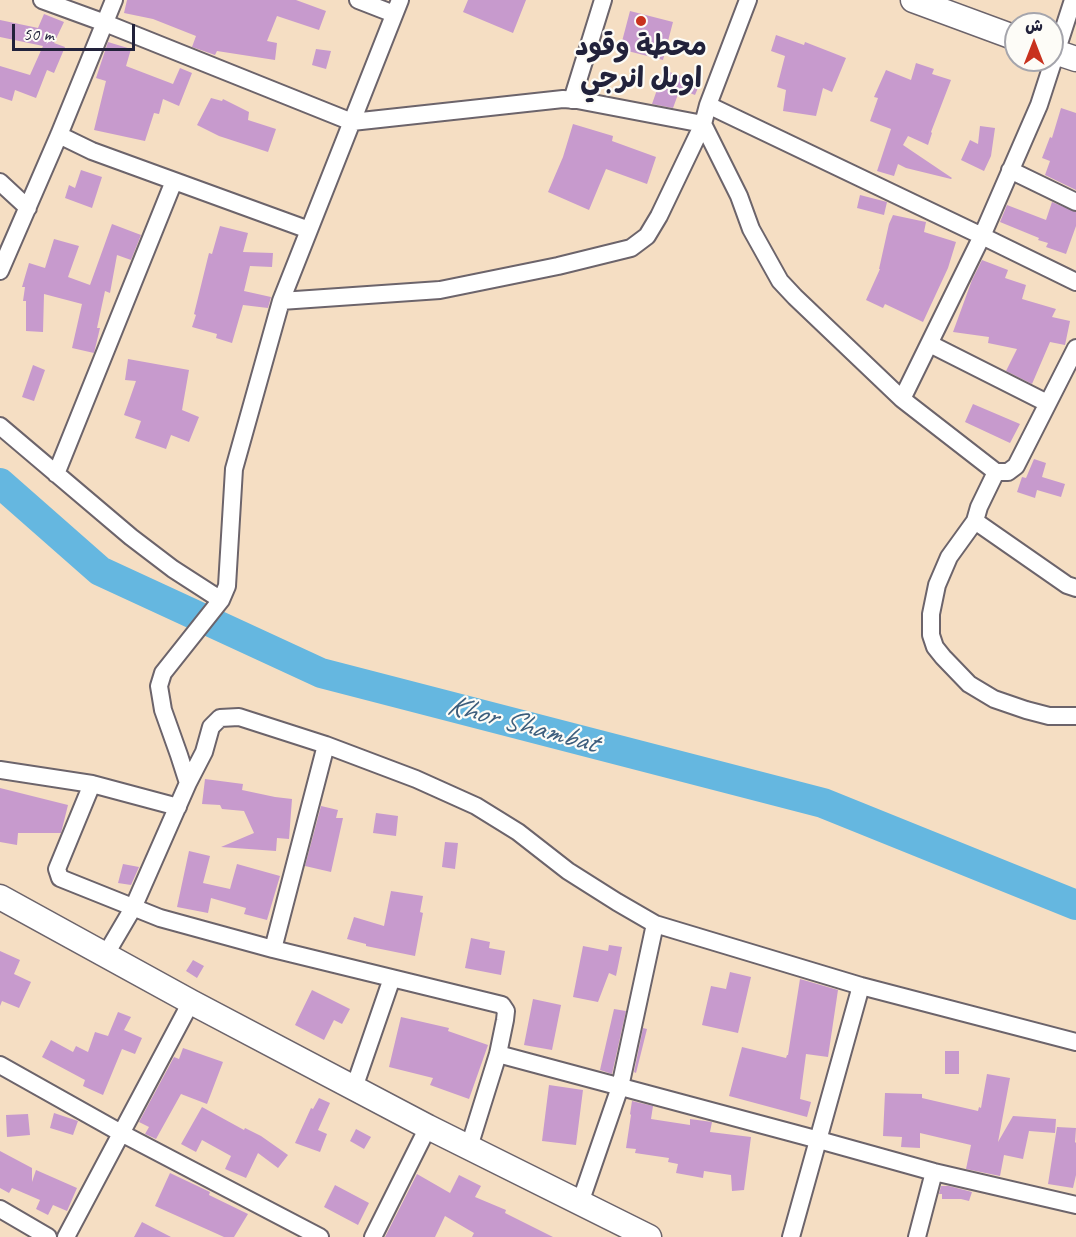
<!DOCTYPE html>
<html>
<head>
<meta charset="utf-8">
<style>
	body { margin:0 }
	#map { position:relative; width:1076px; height:1237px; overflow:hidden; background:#f5dec3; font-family:Caveat,"Playpen Sans Arabic",sans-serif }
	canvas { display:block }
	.north { position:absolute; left:1004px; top:12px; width:60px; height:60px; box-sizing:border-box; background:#fdfcf7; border:2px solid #a5a5ac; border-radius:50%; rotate:0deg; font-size:16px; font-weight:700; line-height:24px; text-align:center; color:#22223b }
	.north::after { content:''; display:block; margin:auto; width:21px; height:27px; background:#c8321e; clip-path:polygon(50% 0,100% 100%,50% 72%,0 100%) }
	.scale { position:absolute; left:12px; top:24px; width:123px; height:27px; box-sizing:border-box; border:3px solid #22223b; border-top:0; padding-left:8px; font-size:18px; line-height:21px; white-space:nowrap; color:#22223b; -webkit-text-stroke:4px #fdfcf7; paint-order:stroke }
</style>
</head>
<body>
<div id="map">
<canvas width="1076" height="1237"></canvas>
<div class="north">ش</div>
<div class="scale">50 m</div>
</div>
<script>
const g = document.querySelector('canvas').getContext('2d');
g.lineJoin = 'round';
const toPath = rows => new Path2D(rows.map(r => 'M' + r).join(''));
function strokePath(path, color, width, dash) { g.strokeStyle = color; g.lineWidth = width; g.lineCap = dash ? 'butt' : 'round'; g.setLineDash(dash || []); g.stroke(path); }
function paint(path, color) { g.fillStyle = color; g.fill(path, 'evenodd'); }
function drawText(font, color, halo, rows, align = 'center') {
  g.font = font + ' Caveat,"Playpen Sans Arabic",sans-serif'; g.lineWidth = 4.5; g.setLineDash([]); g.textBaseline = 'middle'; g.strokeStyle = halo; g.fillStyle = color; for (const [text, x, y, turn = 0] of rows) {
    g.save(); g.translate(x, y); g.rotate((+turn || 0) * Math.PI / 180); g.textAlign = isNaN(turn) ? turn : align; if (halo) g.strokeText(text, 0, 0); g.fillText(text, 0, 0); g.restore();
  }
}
strokePath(toPath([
	[0,483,100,571,321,673,823,803,1076,905]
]), '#65b7e0', 30);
paint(toPath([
	[127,0,296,0,326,11,319,30,277,16,267,41,277,43,275,60,217,51,215,55,192,47,196,36,153,19,124,13],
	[468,0,526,0,513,33,463,12],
	[630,11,673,22,663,60,620,49],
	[44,14,64,22,54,43,65,47,54,73,47,70,36,98,15,90,12,101,0,97,0,66,30,75,43,46,0,37,0,20,38,28],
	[776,35,804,45,805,42,846,58,832,92,823,88,816,116,783,111,786,90,777,87,785,56,771,51],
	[108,42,131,49,126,66,173,84,180,68,192,73,179,106,163,99,159,114,154,113,145,141,94,130,106,81,96,78],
	[316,49,331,51,326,69,312,65],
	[916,63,934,69,932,74,951,80,931,132,932,133,928,145,908,136,903,145,952,178,951,179,906,168,898,164,894,176,877,171,891,129,870,121,878,98,874,97,886,70,911,80],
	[664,70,700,83,695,95,680,89,673,108,652,104],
	[211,98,222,101,223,99,249,112,248,120,276,129,268,152,219,136,197,125],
	[1061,108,1076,113,1076,190,1045,175,1050,161,1042,158,1050,137,1052,138],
	[573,124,613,136,612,141,656,157,647,184,606,169,589,210,548,192,563,157],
	[980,126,995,128,991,156,984,171,961,160,970,140,978,144],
	[81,170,102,177,92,208,65,198,69,185,75,188],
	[860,195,887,202,884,215,857,208],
	[1052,202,1076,212,1076,226,1066,254,1046,247,1048,243,1038,240,1039,238,1000,222,1007,205,1046,220],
	[893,215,926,222,924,232,956,242,948,268,923,322,885,304,883,308,866,300,880,269,879,269,889,224],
	[112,224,141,235,131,260,117,255,110,293,105,291,97,328,100,328,94,353,72,348,82,304,44,294,43,332,26,331,26,301,23,301,25,287,22,287,29,263,45,268,54,239,79,246,68,277,90,285],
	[220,226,248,233,243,252,273,253,272,267,250,266,244,291,271,297,268,308,243,305,232,343,216,338,217,334,192,327,196,315,194,314,209,253,212,254],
	[982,260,1008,270,1005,278,1026,285,1022,299,1056,309,1052,317,1070,321,1065,345,1050,342,1032,384,1006,371,1017,349,988,343,989,337,953,332,972,280],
	[128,359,189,370,182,410,199,417,189,442,171,435,166,449,135,438,141,421,124,415,136,381,125,380],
	[33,365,45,370,34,401,22,397],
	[973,404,1020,424,1010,443,965,422],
	[1034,459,1046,463,1042,477,1065,484,1061,497,1037,490,1035,498,1017,492,1022,477,1026,478],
	[205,779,243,784,242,790,275,797,292,799,289,839,277,838,276,851,221,847,254,833,244,811,222,809,220,805,202,804],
	[0,788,68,805,61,833,18,833,17,845,0,842],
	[321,806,338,810,336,818,343,818,331,872,305,866],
	[376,813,398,816,396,836,373,833],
	[445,842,458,843,455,869,442,867],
	[189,851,210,856,203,883,230,889,237,864,280,876,267,920,244,914,246,908,211,898,208,913,177,907],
	[123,864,139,867,131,885,118,883],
	[391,891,423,896,420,912,423,913,415,956,366,946,366,944,347,939,354,917,384,926],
	[471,938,490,942,489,948,505,951,501,975,465,968],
	[609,945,622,947,616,976,609,973,598,1002,573,997,583,946,608,951],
	[0,951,20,960,14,974,31,982,19,1008,2,1001,0,1006],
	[193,960,204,966,197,978,186,971],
	[730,972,751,977,738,1033,702,1025,711,986,726,989],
	[800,979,838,990,828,1057,806,1054,800,1099,811,1102,807,1117,729,1096,742,1047,786,1058,787,1055,788,1055],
	[312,990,350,1009,342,1024,334,1020,324,1040,295,1025],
	[533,999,561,1005,552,1050,524,1045],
	[614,1009,626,1011,612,1074,600,1070],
	[118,1012,131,1017,124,1030,142,1038,135,1054,122,1049,103,1095,83,1086,85,1080,42,1057,51,1040,73,1052,76,1046,88,1052,95,1032,108,1036],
	[401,1017,449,1028,448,1031,488,1045,469,1099,430,1085,433,1078,389,1067],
	[643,1028,647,1029,636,1073,634,1072],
	[183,1048,223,1062,207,1104,181,1094,156,1139,145,1134,149,1127,139,1122,174,1057,179,1059],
	[945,1051,959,1051,959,1074,945,1074],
	[987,1074,1010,1078,998,1142,1013,1116,1056,1119,1055,1133,1029,1131,1023,1159,1004,1155,1000,1176,966,1169,971,1145,920,1133,920,1148,901,1147,902,1137,883,1136,885,1093,922,1094,922,1098,978,1111,979,1107,981,1108],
	[549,1085,583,1090,576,1145,542,1141],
	[319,1098,330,1103,318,1130,327,1134,320,1152,295,1143,311,1108,313,1109],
	[632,1101,653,1106,651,1119,690,1125,690,1119,712,1122,710,1132,751,1137,744,1190,732,1191,731,1175,704,1171,703,1178,676,1173,678,1164,668,1162,669,1158,635,1153,636,1149,626,1148,631,1115,630,1114],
	[202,1107,244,1130,245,1128,261,1136,288,1155,278,1168,258,1153,246,1178,225,1169,231,1156,202,1140,196,1152,181,1144],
	[54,1113,78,1121,73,1135,50,1128],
	[28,1114,30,1135,7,1137,6,1115],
	[1057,1127,1076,1128,1075,1142,1076,1143,1076,1175,1073,1188,1048,1184],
	[356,1129,371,1137,364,1149,350,1141],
	[0,1151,32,1168,32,1182,36,1170,77,1188,67,1211,53,1205,48,1215,36,1209,40,1200,12,1188,9,1193,0,1188],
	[170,1173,210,1192,209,1195,248,1214,234,1237,224,1237,155,1206],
	[417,1174,450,1193,459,1175,481,1186,475,1197,506,1210,505,1213,553,1237,472,1237,474,1233,445,1216,435,1237,385,1237],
	[335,1185,369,1203,358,1225,324,1207],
	[941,1186,949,1186,972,1192,969,1201,961,1199,942,1199,942,1194,939,1194],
	[142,1222,171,1237,134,1237]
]), '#c79acd');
const street = toPath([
	[42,0,105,23,352,122,563,99,577,100,703,124],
	[358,0,394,14],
	[572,100,603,0],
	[708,105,982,236,1076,282],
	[703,124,739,196,751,229,780,281,795,297,902,399,996,472,1008,472,1016,466,1076,348],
	[59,135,92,151,309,230],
	[1010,170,1076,202],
	[0,182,28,208],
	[0,271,59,135,114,0],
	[281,301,440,290,558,266,631,248,647,236,659,216,703,124,708,105,748,0],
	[930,344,1047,403],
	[902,399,982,236,1039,105,1073,0],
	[0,426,131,537,173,569,221,600],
	[996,472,979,507,975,521,949,557,937,585,931,614,931,635,935,647,943,657,969,684,994,699,1026,710,1049,716,1076,716],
	[56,474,174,181],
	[975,521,1067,585,1076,588],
	[0,770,92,784,178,807],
	[188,783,179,755,163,710,159,686,163,673,221,600,227,586,234,469,281,301,400,0],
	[92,784,57,869,60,878,160,918,273,949,502,1005,506,1011,505,1020,498,1054,469,1147],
	[273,949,326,745],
	[106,954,133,908,188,783,204,752,211,727,220,718,239,717,326,745,416,779,476,806,518,832,568,871,617,902,655,924,861,986,1076,1042],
	[498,1054,819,1140,934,1172,1076,1205],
	[0,1065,121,1133,320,1237],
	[354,1088,392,978],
	[580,1203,620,1087,655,924],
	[0,1209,48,1237],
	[66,1237,191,1002],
	[373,1237,428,1127],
	[791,1237,861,986],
	[917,1237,934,1172]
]);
const secondary = toPath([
	[913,0,1016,38],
	[1052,51,1076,59],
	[0,897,191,1002,428,1127,649,1237]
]);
strokePath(street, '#6c646b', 20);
strokePath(secondary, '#6c646b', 27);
strokePath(street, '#fff', 16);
strokePath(secondary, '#fff', 24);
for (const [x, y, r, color] of [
	[641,21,6,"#c8321e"]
]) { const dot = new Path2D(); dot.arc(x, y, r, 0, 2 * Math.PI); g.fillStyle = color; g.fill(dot); strokePath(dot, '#fdfcf7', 2); }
drawText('bold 28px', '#22223b', '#fdfcf7', [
	["محطة وقود",641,48],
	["اويل انرجي",641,80]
]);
drawText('italic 30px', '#3d5e7d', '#fdfcf7', [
	["Khor Shambat",522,725,15]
]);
</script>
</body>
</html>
